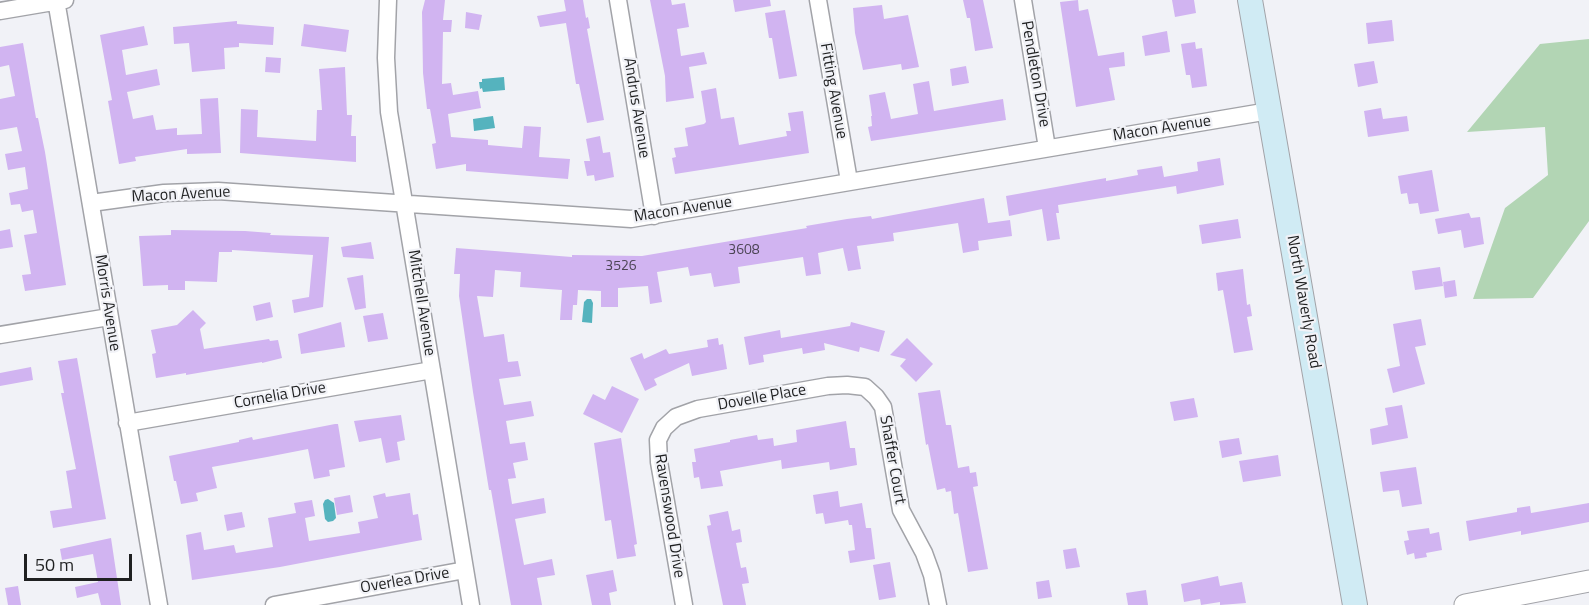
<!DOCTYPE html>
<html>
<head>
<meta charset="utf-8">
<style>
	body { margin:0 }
	#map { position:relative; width:1589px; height:605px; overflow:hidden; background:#f1f2f7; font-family:"Titillium Web",sans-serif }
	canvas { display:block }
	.scale { position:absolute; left:24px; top:554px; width:108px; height:27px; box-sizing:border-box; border:3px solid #1f2021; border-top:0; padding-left:8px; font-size:18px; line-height:21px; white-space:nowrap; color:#1f2021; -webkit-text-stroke:4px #f1f2f7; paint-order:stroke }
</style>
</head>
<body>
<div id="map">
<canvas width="1589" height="605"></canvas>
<div class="scale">50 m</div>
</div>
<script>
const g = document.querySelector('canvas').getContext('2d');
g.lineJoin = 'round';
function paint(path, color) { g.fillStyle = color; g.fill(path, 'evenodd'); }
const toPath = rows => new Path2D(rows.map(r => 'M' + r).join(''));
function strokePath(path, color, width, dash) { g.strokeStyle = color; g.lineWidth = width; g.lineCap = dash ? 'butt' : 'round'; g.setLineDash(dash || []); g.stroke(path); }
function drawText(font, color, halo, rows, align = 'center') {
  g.font = font + ' "Titillium Web",sans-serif'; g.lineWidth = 4.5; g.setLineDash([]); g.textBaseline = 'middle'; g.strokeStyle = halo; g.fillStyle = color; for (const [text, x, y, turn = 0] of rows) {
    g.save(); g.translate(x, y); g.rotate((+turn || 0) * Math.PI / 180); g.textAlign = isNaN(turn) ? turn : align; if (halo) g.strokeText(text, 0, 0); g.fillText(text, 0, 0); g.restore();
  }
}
paint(toPath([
	[1589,39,1589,221,1533,298,1473,299,1505,208,1548,175,1545,127,1467,132,1540,44]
]), '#b2d5b4');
paint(toPath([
	[504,77,505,90,483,92,482,88,480,89,479,82,482,82,482,79],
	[493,116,495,128,474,131,473,119],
	[587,299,591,299,593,303,592,323,582,322,584,302],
	[328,499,334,503,336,518,333,521,328,522,325,519,323,504,325,500]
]), '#55b3be');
paint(toPath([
	[425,0,445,0,443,20,452,20,451,32,443,32,442,84,451,83,453,95,478,91,481,108,448,114,451,137,488,140,488,145,522,148,524,126,541,127,539,157,570,159,568,179,466,171,466,164,436,169,432,144,436,143,430,109,427,109,423,73,422,12],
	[564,0,583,0,586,18,588,17,590,28,587,29,604,120,587,123,579,84,576,84,566,23,540,27,537,16,566,11],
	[650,0,671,0,672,5,685,3,689,27,677,29,681,56,704,52,707,64,689,67,694,98,666,102,665,76],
	[733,0,770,0,771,6,735,12],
	[963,0,983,0,993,48,975,51,970,18,967,18],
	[1078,0,1079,11,1088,9,1098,56,1124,52,1125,66,1109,68,1115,100,1076,107,1060,2],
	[1172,0,1194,0,1196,13,1175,17],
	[882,5,884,19,908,15,919,67,902,70,901,64,863,70,855,33,853,8],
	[785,10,797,76,779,79,772,38,769,38,765,13],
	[466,12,482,15,479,30,465,28],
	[1392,20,1394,41,1368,44,1366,23],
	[237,21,237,24,274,27,273,45,239,43,239,47,224,48,225,69,192,72,189,43,174,44,173,27],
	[304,24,349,30,346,52,301,46],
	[144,26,148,45,122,50,126,75,157,69,160,85,127,92,133,119,153,115,156,130,177,128,177,135,202,134,200,99,218,98,221,153,187,154,187,149,135,157,136,161,119,164,108,101,112,100,100,35],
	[1167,31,1170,52,1145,56,1142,36],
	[1195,42,1196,49,1202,48,1207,86,1192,88,1190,75,1186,75,1181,44],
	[23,43,36,118,38,118,45,152,66,285,25,291,22,275,31,274,24,235,37,233,33,210,22,212,20,204,11,205,9,193,28,189,25,167,8,170,5,154,22,151,17,127,0,130,0,99,15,96,9,65,0,67,0,47],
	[266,57,281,58,280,73,265,72],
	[1374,61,1378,83,1358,87,1354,64],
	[966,66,969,83,952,86,950,69],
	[345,67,347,115,352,115,351,136,356,136,356,162,240,153,241,109,258,110,257,137,316,141,317,110,322,110,319,69],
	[929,81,934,111,1003,99,1006,120,871,141,868,127,872,126,871,116,872,116,869,95,885,92,891,119,918,114,913,84],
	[716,88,721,119,734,117,739,145,787,136,786,131,791,131,788,113,803,111,809,153,675,174,672,158,676,157,674,148,688,146,685,128,704,124,706,122,701,91],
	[1381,108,1383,119,1407,116,1409,131,1368,137,1364,111],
	[600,136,603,153,610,152,614,177,595,181,594,175,587,176,584,161,590,161,586,139],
	[1220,158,1224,185,1177,194,1176,186,1058,205,1059,213,1056,213,1060,239,1047,241,1042,209,1009,216,1006,196,1106,178,1106,181,1138,175,1137,170,1162,166,1164,177,1198,171,1197,162],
	[1432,170,1439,211,1420,214,1418,203,1409,204,1407,193,1401,194,1398,176],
	[984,198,988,223,1010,220,1012,236,978,241,979,250,963,253,958,223,893,233,894,241,857,246,861,269,848,271,843,248,818,253,821,274,806,276,803,257,738,267,740,283,714,287,711,273,690,276,688,267,657,272,662,302,650,304,648,286,618,288,618,307,601,307,601,291,578,290,577,305,573,305,572,320,560,320,562,290,520,287,521,272,495,270,493,297,477,296,484,337,504,334,508,362,518,361,521,376,499,379,504,405,531,401,534,416,506,421,510,444,525,442,528,460,513,463,516,478,508,479,512,504,544,498,546,513,515,519,524,565,552,559,555,575,537,578,542,605,511,605,491,490,489,490,473,392,459,296,460,274,454,274,456,248,572,257,572,255,642,256,807,228,806,226,847,219,871,216,872,219],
	[1469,213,1471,218,1480,217,1484,244,1464,248,1461,230,1438,234,1435,219],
	[1238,219,1241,238,1202,244,1199,225],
	[10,229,13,247,0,249,0,231],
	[171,230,245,231,271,233,270,235,329,237,323,307,294,313,292,300,309,297,313,255,232,250,232,252,219,252,217,282,185,281,185,290,168,290,168,285,143,286,139,236,171,235],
	[371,242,374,259,343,257,341,247],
	[1440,267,1443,286,1415,290,1412,271],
	[1243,269,1247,305,1250,304,1252,316,1247,317,1253,350,1234,353,1223,290,1218,291,1216,273],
	[363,275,366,308,355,310,347,278],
	[1455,280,1457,296,1445,298,1443,282],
	[270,302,273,317,256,321,253,306],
	[193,310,206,323,200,329,204,349,269,339,270,341,278,340,282,358,262,363,262,362,186,375,186,373,156,378,152,354,156,353,151,330,177,325],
	[383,313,388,339,368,342,363,316],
	[1421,319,1426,345,1415,347,1425,384,1393,393,1387,369,1400,366,1393,324],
	[341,322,345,347,301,354,298,334],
	[851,322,885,331,879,352,860,347,859,352,824,343,825,350,803,354,802,348,763,355,764,362,749,365,744,337,780,330,781,338,850,326],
	[718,338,719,345,723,344,727,369,692,376,689,363,654,379,657,385,645,391,630,358,642,353,644,359,666,349,669,354,708,347,707,340],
	[907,338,933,364,916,382,900,366,906,359,890,355],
	[77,358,106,519,53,528,50,511,72,508,66,471,76,469,61,393,64,393,58,361],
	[31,367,33,380,0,386,0,373],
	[612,386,639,399,622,433,583,414,593,394,605,400],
	[940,390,946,425,951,425,958,468,969,466,970,473,976,472,978,486,973,487,988,569,968,572,958,513,954,514,951,491,946,492,945,488,937,490,928,444,926,445,918,393],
	[1194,398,1198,417,1174,421,1170,402],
	[1402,405,1408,438,1372,445,1370,429,1388,425,1385,408],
	[401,415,405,440,397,442,400,460,386,463,381,438,359,442,354,421],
	[846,421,850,448,855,448,857,465,830,470,829,462,782,469,781,460,720,471,723,486,701,489,699,477,694,478,692,462,696,462,694,449,730,442,730,440,757,435,758,440,773,438,774,446,797,442,796,430],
	[335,424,338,424,345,467,329,470,330,476,314,479,308,449,267,457,212,467,217,488,196,493,198,501,181,504,176,481,174,481,169,456,239,442,239,440,252,437,253,440],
	[621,438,637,544,634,545,636,556,617,559,611,520,605,521,594,443],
	[1239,438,1242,454,1222,458,1219,441],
	[1278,455,1281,476,1243,482,1239,461],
	[1416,467,1422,504,1402,507,1399,490,1383,492,1380,472],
	[838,491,840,507,862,503,866,528,871,528,875,559,850,563,848,551,855,550,852,525,849,525,848,520,825,524,823,513,816,514,813,495],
	[385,493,386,497,410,493,413,515,418,514,422,540,280,567,192,580,186,535,201,532,204,550,234,545,236,553,273,547,268,518,296,513,294,503,312,500,315,516,305,518,309,541,360,533,358,522,378,518,373,496],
	[350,495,353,512,337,515,334,498],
	[1589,503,1589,522,1521,535,1521,531,1469,541,1466,521,1517,512,1517,508,1530,506,1531,513],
	[728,511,732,531,740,529,742,542,736,543,741,568,746,567,749,583,742,584,746,605,723,605,711,547,707,526,711,525,709,515],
	[242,512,245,527,227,531,224,515],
	[1429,528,1430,534,1439,532,1442,550,1426,553,1427,557,1415,559,1414,553,1407,555,1404,541,1409,540,1407,531],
	[111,538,121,605,101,605,98,593,77,598,75,587,98,582,93,554,62,560,60,549],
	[1076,548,1080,567,1066,569,1063,550],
	[890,562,896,597,879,600,873,565],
	[613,570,617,591,609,593,611,605,592,605,586,575],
	[1218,576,1220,586,1242,582,1246,603,1220,605,1220,602,1201,605,1200,599,1184,602,1181,584],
	[1049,580,1052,597,1038,599,1036,582],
	[18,586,21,605,8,605,5,588],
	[1146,590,1148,605,1128,605,1126,593]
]), '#d1b4f1');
const minor = toPath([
	[56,0,159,605],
	[388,0,386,58,389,112,471,605],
	[618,0,654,216],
	[818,0,849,181],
	[1023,0,1047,148],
	[0,11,65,0],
	[91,203,164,193,218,191,631,219,1269,111],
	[0,335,109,317],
	[127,423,432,370],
	[274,605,465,570],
	[684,605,659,462,658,440,664,428,676,417,698,409,828,386,847,385,865,387,876,397,883,407,901,510,924,553,932,575,938,605]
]);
const tertiary = toPath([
	[1465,605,1589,581]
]);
const secondary = toPath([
	[1250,0,1355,605]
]);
strokePath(minor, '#a2a3a8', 19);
strokePath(tertiary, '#a2a3a8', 23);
strokePath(secondary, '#a2a3a8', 26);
strokePath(minor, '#fff', 16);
strokePath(tertiary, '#fff', 21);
strokePath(secondary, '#d0ebf4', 24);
drawText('14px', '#4c4555', null, [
	["3608",744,251],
	["3526",621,267]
]);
drawText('16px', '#1f2021', '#f1f2f7', [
	["Pendleton Drive",1035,74,80],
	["Fitting Avenue",833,91,80],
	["Andrus Avenue",636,108,81],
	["Macon Avenue",1162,129,-9],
	["Macon Avenue",181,195,-3],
	["Macon Avenue",683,210,-9],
	["North Waverly Road",1303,302,80],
	["Morris Avenue",107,303,81],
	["Mitchell Avenue",421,303,81],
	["Cornelia Drive",280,396,-10],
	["Dovelle Place",762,398,-10],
	["Shaffer Court",892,460,80],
	["Ravenswood Drive",669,516,81],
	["Overlea Drive",405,581,-10]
]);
</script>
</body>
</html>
